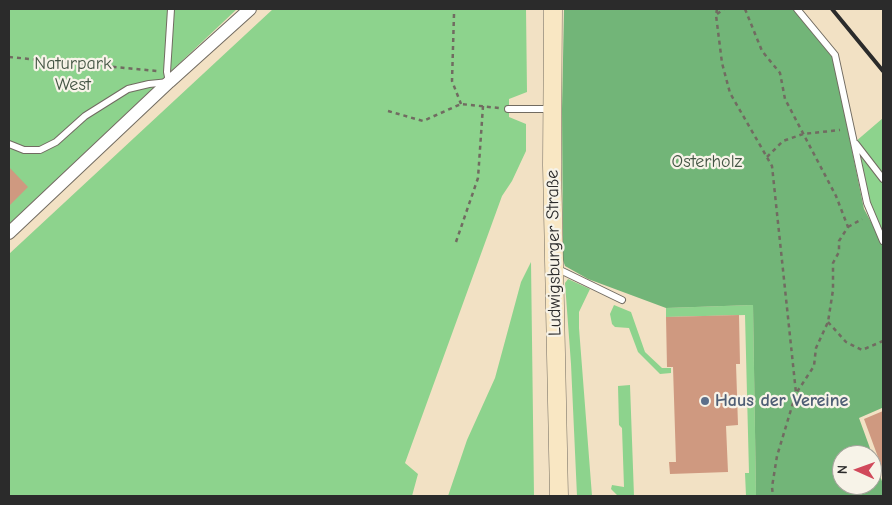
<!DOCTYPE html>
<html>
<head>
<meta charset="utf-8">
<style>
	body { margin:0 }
	#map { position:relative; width:892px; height:505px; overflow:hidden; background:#f2e1c4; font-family:"Comic Neue",sans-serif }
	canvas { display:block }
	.frame { position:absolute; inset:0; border:10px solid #2b2b2b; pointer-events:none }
	.north { position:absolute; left:832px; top:445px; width:50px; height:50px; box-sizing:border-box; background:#f7f3e8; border:1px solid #a5a39c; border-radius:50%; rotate:272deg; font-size:14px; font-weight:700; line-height:20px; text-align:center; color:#2b2b2b }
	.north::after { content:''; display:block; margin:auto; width:18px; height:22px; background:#d1495b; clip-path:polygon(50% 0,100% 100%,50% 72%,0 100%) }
</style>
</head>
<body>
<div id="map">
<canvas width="892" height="505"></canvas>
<div class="frame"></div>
<div class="north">N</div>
</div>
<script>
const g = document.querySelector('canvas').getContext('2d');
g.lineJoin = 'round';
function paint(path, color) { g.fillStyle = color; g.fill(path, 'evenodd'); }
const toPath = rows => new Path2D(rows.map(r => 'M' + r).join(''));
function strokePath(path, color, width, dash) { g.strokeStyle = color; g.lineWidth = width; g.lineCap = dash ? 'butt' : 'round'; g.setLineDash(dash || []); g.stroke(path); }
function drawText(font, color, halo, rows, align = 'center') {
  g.font = font + ' "Comic Neue",sans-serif'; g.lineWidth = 4.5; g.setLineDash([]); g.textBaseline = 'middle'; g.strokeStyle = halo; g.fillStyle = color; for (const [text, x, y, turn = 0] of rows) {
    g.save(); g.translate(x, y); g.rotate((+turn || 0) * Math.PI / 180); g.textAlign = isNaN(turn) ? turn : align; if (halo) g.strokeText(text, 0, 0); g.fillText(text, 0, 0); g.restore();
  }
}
paint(toPath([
	[9,9,237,9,9,224],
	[273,9,526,9,527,92,509,99,509,117,526,124,526,151,512,181,502,196,405,463,418,474,412,496,9,496,9,254],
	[883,118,883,239,867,203,855,142],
	[531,262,534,496,448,496,467,440,495,378,521,282],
	[568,279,590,289,579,312,579,328,592,496,577,496,571,364,565,283],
	[614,305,631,312,645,352,662,368,671,368,671,373,660,374,638,352,629,328,615,327,612,324,610,314],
	[753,305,756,495,746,496,745,473,749,473,745,315,666,317,666,308],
	[630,385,634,496,618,496,611,489,612,485,624,487,622,428,619,425,618,386]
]), '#8dd38d');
paint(toPath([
	[564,9,793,9,833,58,864,209,883,244,883,402,882,408,859,418,883,484,883,496,754,496,756,495,753,305,666,308,588,279,565,266,563,260,562,109],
	[842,455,872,455,872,485,842,485]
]), '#72b578');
paint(toPath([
	[9,167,28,187,9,206],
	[739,315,740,364,736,364,738,425,726,426,728,472,670,474,669,462,676,462,673,367,667,367,666,317],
	[883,411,883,468,882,468,864,419]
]), '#cf9980');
const lane = toPath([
	[797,9,835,55,867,203,883,241],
	[508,109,551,109],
	[9,144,24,150,40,150,56,142,85,116,128,89,149,84,169,82,167,72,171,9],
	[856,144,883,179],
	[556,268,622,300]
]);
const street = toPath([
	[9,233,169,82,250,9]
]);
const secondary = toPath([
	[553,9,552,165,559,496]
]);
strokePath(lane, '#716b61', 8);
strokePath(street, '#716b61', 14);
strokePath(secondary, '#716b61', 19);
strokePath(toPath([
	[717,9,716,15,722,63,730,93,772,166,796,393,777,456,772,487,773,496],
	[745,9,762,51,780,73,785,99,836,196,848,227,839,241,839,252,833,263,833,290,828,322,816,348,814,366,797,392],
	[454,14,452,81,461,104],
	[717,14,724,9],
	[9,57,157,71],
	[388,111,423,121,461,104,499,108],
	[767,157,783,141,803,134,840,130],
	[848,227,862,219],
	[456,242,478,178,483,106],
	[828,322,846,342,862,350,883,341]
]), '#716b61', 2.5, [4, 4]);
strokePath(lane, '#fff', 6);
strokePath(street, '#fff', 12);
strokePath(secondary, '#f9e7c3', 18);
strokePath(toPath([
	[832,9,883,71]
]), '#2b2b2b', 4);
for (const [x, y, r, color] of [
	[705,401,5,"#5c6f8a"]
]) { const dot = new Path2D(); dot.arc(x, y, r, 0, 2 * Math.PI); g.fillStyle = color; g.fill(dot); strokePath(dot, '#f7f3e8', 2); }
drawText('18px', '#454', '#f7f3e8', [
	["Naturpark",73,64],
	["West",73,85],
	["Osterholz",707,162]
]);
drawText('18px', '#2b2b2b', '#f7f3e8', [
	["Ludwigsburger Straße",554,253,-91]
]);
drawText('bold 18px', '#4e5e75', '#f7f3e8', [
	["Haus der Vereine",715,401]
], 'left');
</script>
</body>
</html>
